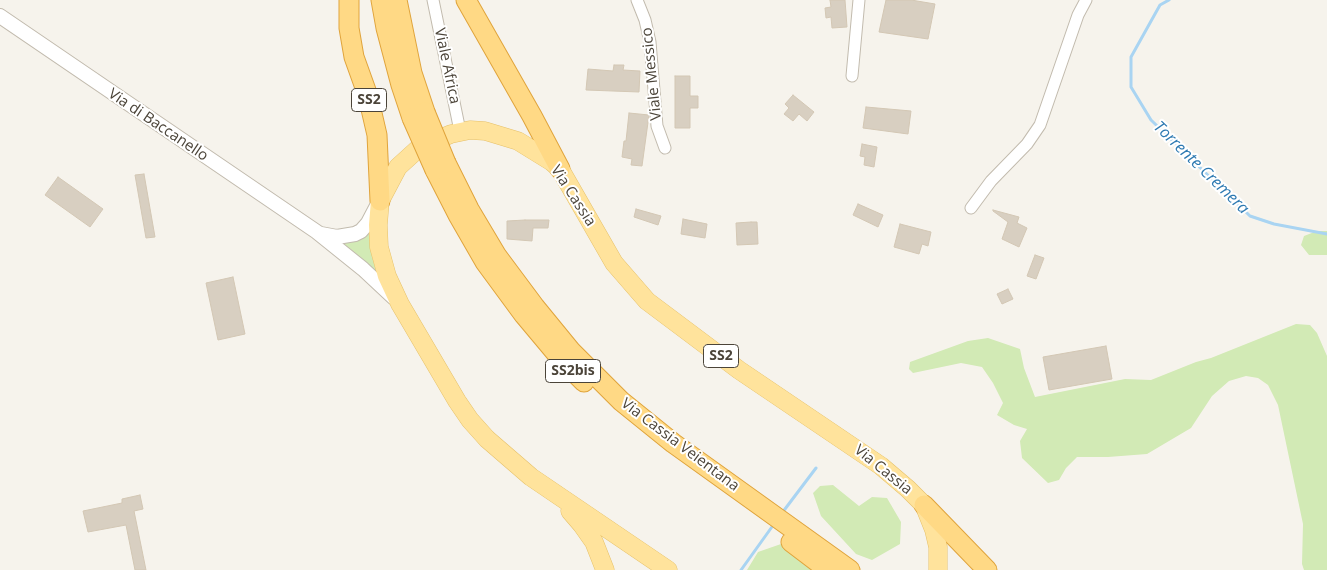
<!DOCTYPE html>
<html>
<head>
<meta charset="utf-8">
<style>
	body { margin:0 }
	canvas { display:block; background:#f6f3ec }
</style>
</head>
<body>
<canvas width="1327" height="570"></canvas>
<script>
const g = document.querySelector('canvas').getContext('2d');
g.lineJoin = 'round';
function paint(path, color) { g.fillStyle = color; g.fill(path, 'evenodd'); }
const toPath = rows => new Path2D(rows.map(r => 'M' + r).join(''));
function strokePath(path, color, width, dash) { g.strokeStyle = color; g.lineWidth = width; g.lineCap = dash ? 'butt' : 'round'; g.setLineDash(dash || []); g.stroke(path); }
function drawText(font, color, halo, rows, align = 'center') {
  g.font = font + ' "Open Sans",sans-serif'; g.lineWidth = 4; g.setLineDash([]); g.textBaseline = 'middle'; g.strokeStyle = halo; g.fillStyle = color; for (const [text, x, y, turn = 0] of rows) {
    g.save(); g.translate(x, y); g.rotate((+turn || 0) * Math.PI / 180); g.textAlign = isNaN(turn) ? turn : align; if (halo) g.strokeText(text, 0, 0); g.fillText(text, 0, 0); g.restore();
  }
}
paint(toPath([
	[372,228,386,285,338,241,348,242,360,239],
	[1317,231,1327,231,1327,255,1309,255,1301,245,1304,236],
	[1296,324,1310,325,1317,333,1327,356,1327,570,1304,570,1302,564,1303,524,1278,405,1268,385,1258,378,1246,376,1229,381,1212,396,1191,428,1147,454,1108,457,1077,457,1066,468,1059,480,1048,483,1022,458,1020,441,1027,429,1014,425,997,415,1003,403,993,383,982,367,961,363,913,373,909,369,910,362,968,341,988,338,1020,349,1024,368,1035,397,1125,379,1151,380,1196,362,1211,358],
	[833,485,859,506,872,497,887,498,901,522,900,544,872,560,856,554,821,516,813,493,820,486],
	[781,544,813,570,747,570,758,552]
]), '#d2eab5');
strokePath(toPath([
	[1169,0,1160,5,1131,57,1131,87,1151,120,1250,216,1274,224,1327,234],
	[782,513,816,468],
	[741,570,774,524]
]), '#a9d4f2', 3);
const building = toPath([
	[830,0,845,0,847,27,832,28,831,17,826,18,825,8,831,7,830,0],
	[886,0,911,0,935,4,928,39,879,32,886,0],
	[614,65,624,65,623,70,640,71,639,92,586,90,588,69,613,71,614,65],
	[675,76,690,76,690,96,698,96,698,108,690,108,690,128,675,128,675,76],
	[793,95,814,112,807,121,799,114,793,121,784,114,789,108,785,104,793,95],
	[866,107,911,111,908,134,863,128,866,107],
	[629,113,649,115,642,166,631,165,632,159,622,157,624,141,626,141,629,113],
	[862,144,877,147,874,167,864,165,865,157,860,156,862,144],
	[144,174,155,237,146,238,135,175,144,174],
	[58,177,103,209,90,227,45,195,58,177],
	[858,204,883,215,878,227,853,215,858,204],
	[636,209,661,216,658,225,634,217,636,209],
	[993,210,1019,217,1017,223,1027,228,1019,247,1002,239,1008,222,993,211,993,210],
	[683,219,707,224,705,238,681,234,683,219],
	[525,220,549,220,548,228,533,228,532,241,507,239,507,221,525,220],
	[751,222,757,222,758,244,737,245,736,223,751,222],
	[900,224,931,232,928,246,922,244,919,254,894,247,900,224],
	[1035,255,1044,258,1036,279,1027,276,1035,255],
	[233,277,245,334,218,340,206,283,233,277],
	[1008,289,1013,299,1002,304,997,294,1008,289],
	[1106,346,1112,379,1049,390,1043,357,1106,346],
	[140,495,143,509,134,511,146,570,135,570,126,525,88,532,83,511,122,503,122,499,140,495]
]);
paint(building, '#d8cfc1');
strokePath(building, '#d3c7b4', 1);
const minor = toPath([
	[433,0,460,131],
	[637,0,645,20,650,42,657,126,665,148],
	[852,76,859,0],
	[971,208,991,181,1027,144,1040,125,1078,15,1086,0]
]);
const tertiary = toPath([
	[0,16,317,232,363,269,394,298],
	[321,234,337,237,355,234,361,231,368,223,378,204]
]);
const primary = toPath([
	[570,511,582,525,594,542,605,570],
	[668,570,531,477,487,439,470,420,457,401,400,304,387,276,379,247,378,225,380,201,398,167,420,147,451,134,470,130,485,131,518,141,552,162,560,169,614,263,647,301,739,370,881,466,908,489,924,505,934,530,938,547,938,570]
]);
const trunk = toPath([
	[349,0,349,28,354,57,368,96,377,135,380,201],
	[381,0,386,28,401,85,412,118],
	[397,0,412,73,425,112],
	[466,0,532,116,560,169],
	[446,163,469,209,497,256,535,307,571,351,621,401,673,443,850,570],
	[435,170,458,215,485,262,524,315,560,358,584,382],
	[924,505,987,570],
	[791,542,828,570]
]);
strokePath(minor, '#c2bbae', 13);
strokePath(tertiary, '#c2bbae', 16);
strokePath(primary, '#e6c16a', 19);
strokePath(trunk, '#e0a43c', 21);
strokePath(minor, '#fff', 11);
strokePath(tertiary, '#fff', 14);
strokePath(primary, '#ffe39c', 18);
strokePath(trunk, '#ffd985', 19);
const trunkBridge = toPath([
	[425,112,446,163],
	[412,118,435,170]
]);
strokePath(trunkBridge, '#e0a43c', 21, []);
strokePath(trunkBridge, '#ffd985', 19);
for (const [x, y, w] of [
	[369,100,35],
	[721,356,35],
	[573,371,55]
]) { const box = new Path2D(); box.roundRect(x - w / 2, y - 11.5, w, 23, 4); g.fillStyle = '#fff'; g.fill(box); strokePath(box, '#4b4439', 1); }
drawText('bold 14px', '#4b4439', null, [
	["SS2",369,100],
	["SS2",721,356],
	["SS2bis",573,371]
]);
drawText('15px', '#4b4439', '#fff', [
	["Viale Africa",447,66,78],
	["Viale Messico",652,74,-96],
	["Via di Baccanello",158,125,34],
	["Via Cassia",573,196,57],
	["Via Cassia Veientana",680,445,37],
	["Via Cassia",883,470,39]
]);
drawText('italic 16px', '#2e7ab2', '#fff', [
	["Torrente Cremera",1201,168,44]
]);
</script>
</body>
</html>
